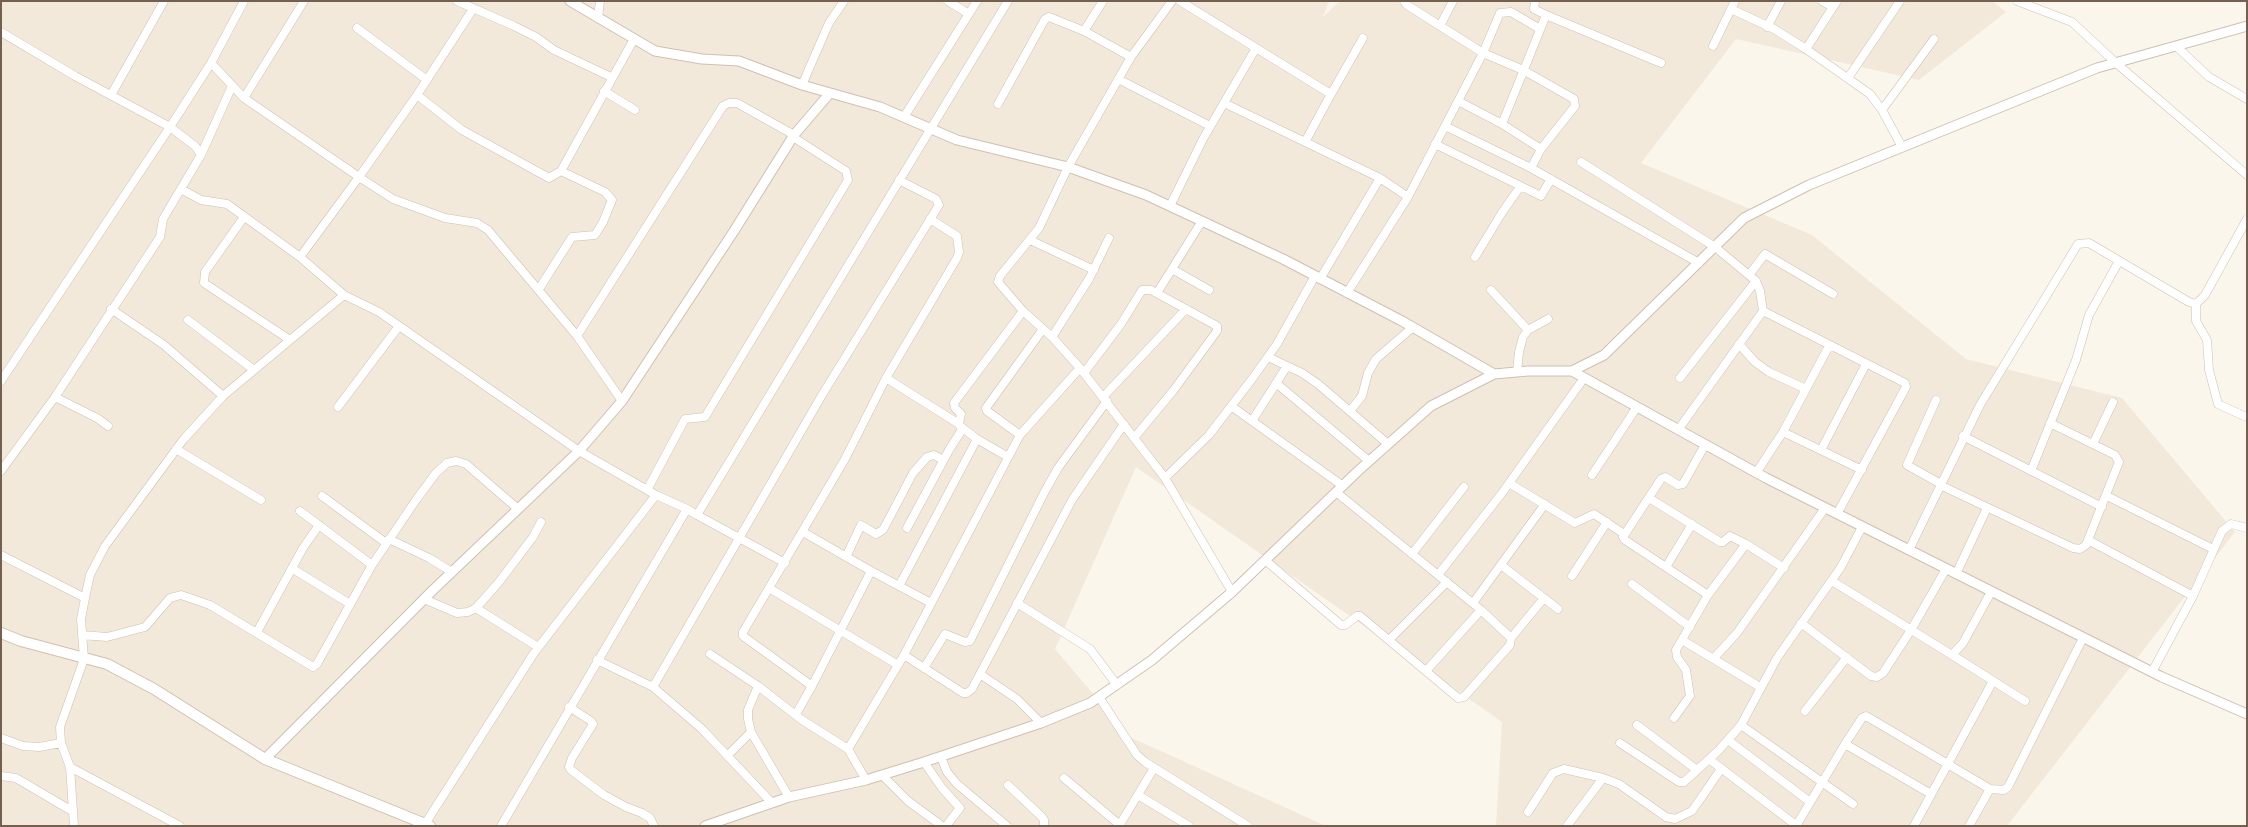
<!DOCTYPE html>
<html>
<head>
<meta charset="utf-8">
<style>
	body { margin:0 }
	#map { position:relative; width:2248px; height:827px; overflow:hidden; background:#fbf6ec; font-family:Quicksand,sans-serif }
	canvas { display:block }
	.frame { position:absolute; inset:0; border:2px solid #75604f; pointer-events:none }
</style>
</head>
<body>
<div id="map">
<canvas width="2248" height="827"></canvas>
<div class="frame"></div>
</div>
<script>
const g = document.querySelector('canvas').getContext('2d');
g.lineJoin = 'round';
function paint(path, color) { g.fillStyle = color; g.fill(path, 'evenodd'); }
const toPath = rows => new Path2D(rows.map(r => 'M' + r).join(''));
function strokePath(path, color, width, dash) { g.strokeStyle = color; g.lineWidth = width; g.lineCap = dash ? 'butt' : 'round'; g.setLineDash(dash || []); g.stroke(path); }
paint(toPath([
	[1,1,1329,1,1323,17,1340,1,1992,1,2006,12,1919,80,1736,39,1641,163,1812,235,1966,359,2122,398,2235,532,2007,826,1496,826,1502,722,1136,467,1055,649,1130,737,1326,826,1,826]
]), '#f3e9da');
const minor = toPath([
	[457,1,514,26,536,37,554,50,611,77],
	[948,1,969,14],
	[1172,1,1131,57,1068,167,1039,228,1000,276,998,282,1023,311,1052,337,1080,368,1165,478,1232,592],
	[1180,1,1329,93,1330,96,1305,142],
	[1404,1,1407,5,1483,53,1523,70,1574,99,1575,106,1541,149],
	[1822,1,1833,7],
	[2017,1,2072,22,2116,63,2247,175],
	[1731,9,1774,29,1806,49,1870,94,1882,110,1902,147],
	[1546,15,1661,63],
	[598,18,600,1],
	[1440,26,1453,1],
	[1767,27,1781,1],
	[357,28,427,80],
	[1084,31,1103,1],
	[1,32,75,76,170,127,195,146,199,152],
	[1713,46,1735,1],
	[2176,46,2209,77,2247,99],
	[1806,49,1837,1],
	[211,63,244,98,359,177,417,95,473,9],
	[1848,78,1900,1],
	[1118,79,1210,126],
	[802,85,829,23,844,1],
	[604,91,635,110],
	[111,95,164,1],
	[417,95,462,130,549,178,561,171,634,39],
	[1330,96,1363,38],
	[244,98,304,1],
	[1458,101,1502,124],
	[1224,103,1380,178,1408,197],
	[998,104,1045,19,1049,17,1084,31,1131,57],
	[1882,110,1934,39],
	[904,117,977,1],
	[1445,126,1531,168,1699,263],
	[1435,144,1541,196,1551,179],
	[1581,162,1715,247,1756,281,1760,291,1763,311,1905,383,1906,387,1837,514],
	[1531,168,1541,149,1502,124,1546,15,1534,9,1535,1],
	[181,189,201,200,227,204,300,257],
	[1170,206,1203,139,1256,48],
	[244,217,205,272,204,283,290,340],
	[1030,240,1094,270],
	[1475,257,1503,211,1520,187],
	[1172,269,1209,290],
	[1749,275,1765,254,1833,294],
	[1320,279,1380,178],
	[539,289,572,237,595,235,603,222,612,200,605,192,561,171],
	[1491,290,1528,330,1523,337,1519,352,1517,372],
	[1157,293,1202,221],
	[1347,293,1408,197,1483,53,1500,13,1511,12,1540,29],
	[344,295,300,257,359,177,393,199,445,218,477,223,488,230,577,336,622,401],
	[2196,304,2196,321,2207,340,2209,370,2218,404,2244,416],
	[111,309,164,345,223,396],
	[188,320,254,370],
	[1528,330,1548,319],
	[577,336,723,106,729,103,737,103,794,135],
	[1052,337,1089,279,1109,238],
	[1739,344,1755,362,1769,372,1806,389],
	[1268,357,1302,373,1318,384,1388,444],
	[1084,373,1121,324,1142,290,1151,290,1217,326,1217,331,1173,391,1134,438],
	[886,378,959,424],
	[1680,378,1756,281],
	[1,381,170,127,211,63,244,1],
	[1276,383,1369,461],
	[55,397,97,418,108,426],
	[1103,397,1186,309],
	[1936,400,1907,465,1941,484],
	[1231,406,1343,486],
	[338,407,399,326],
	[1350,411,1362,396,1368,373,1376,359,1413,327],
	[1252,421,1287,366],
	[1678,430,1763,311],
	[1783,432,1862,470],
	[1020,435,987,411,986,408,1043,329],
	[1963,436,2102,507],
	[2093,444,2113,402],
	[1705,445,1683,484,1678,485,1665,477,1661,479,1623,537,1625,540,1708,595],
	[176,449,261,500],
	[1821,450,1866,364],
	[1008,457,977,439,960,426,959,424,961,414,955,408,954,403,1023,311],
	[1,471,55,397,160,237,163,219,201,155,232,86],
	[2031,471,2076,360,2089,315,2119,261],
	[1756,473,1783,432,1829,346],
	[1592,475,1637,407],
	[1165,478,1209,435,1252,379,1277,344,1315,276],
	[1509,483,1575,523,1594,514,1624,534],
	[1940,485,2073,548,2080,549,2086,545,2119,462,2115,455,2050,423],
	[647,490,685,419,705,417,848,180,846,171,793,137],
	[322,496,386,543],
	[2107,496,2213,549],
	[1649,498,1720,542,1723,542,1730,536,1746,544],
	[300,511,372,565],
	[697,515,785,563],
	[907,528,949,450,963,428],
	[803,532,871,571],
	[389,539,429,558,452,572],
	[2088,540,2193,596],
	[1909,550,1980,405,2078,244,2089,243,2189,302,2196,304,2205,295,2247,219],
	[1412,554,1464,487],
	[1,555,85,598],
	[846,557,861,525,876,534,883,530,913,473,927,457,934,455,943,460],
	[1265,560,1341,625,1345,625,1357,616,1360,616,1458,698,1464,697,1510,645,1511,638,1481,610,1336,492],
	[1501,565,1558,609],
	[1666,567,1692,524],
	[293,569,350,604],
	[1956,574,1987,508],
	[1438,575,1502,493,1584,378],
	[1572,576,1607,522],
	[1832,581,1952,655,1963,643,1991,592],
	[1632,584,1690,627],
	[899,586,931,603],
	[769,588,898,665],
	[424,599,457,613,468,612,476,608,499,582,533,537,541,522],
	[1017,603,1090,649,1117,685],
	[1473,603,1545,504],
	[476,608,538,647],
	[1801,623,1871,676,1877,677,1883,673,1911,630,1946,569],
	[257,632,303,548,319,525],
	[82,635,107,637,145,627,170,598,181,595,210,605,313,667,317,664,372,565,416,500,436,473,447,463,456,461,466,464,518,509],
	[1511,638,1544,598],
	[1389,640,1447,582],
	[1682,640,1760,687],
	[710,654,758,686,802,720,848,749,866,780],
	[904,655,963,693,967,693,972,689,1072,500,1124,424],
	[1952,655,2025,701],
	[1714,658,1737,633,1825,508],
	[597,660,653,687,702,729,772,803],
	[924,668,945,634,965,642,970,641,1045,491,1058,468,1107,401],
	[1426,671,1481,610],
	[2152,672,2193,596,2222,531,2231,524,2247,528],
	[980,674,1017,699,1041,723],
	[812,686,743,636,743,632,845,459,886,378,957,258,959,252,957,236,930,219],
	[653,687,822,395,939,205,936,199,899,180],
	[1099,697,1137,755,1145,762,1248,826],
	[569,707,591,721,593,724,572,758,569,767,571,770,604,795,626,807,642,813,650,818,654,826],
	[1805,711,1847,657],
	[796,714,812,686,871,571,899,586,977,439],
	[1674,718,1690,696,1686,670,1677,657,1676,650,1708,595,1746,544,1784,568],
	[1637,725,1697,770],
	[1741,725,1853,804],
	[751,732,789,797],
	[1,738,23,746,39,747,61,743],
	[1728,740,1810,802],
	[1620,743,1679,782,1684,782,1719,750,1741,725,1777,658,1841,567,1862,527],
	[1845,744,1931,794],
	[848,749,904,655,1020,435,1080,368],
	[728,755,751,732,748,719,748,710,758,686],
	[941,757,947,772,957,784,1007,826],
	[1709,759,1797,826],
	[924,762,942,788,960,808,946,826],
	[70,767,180,826],
	[882,775,908,801,942,826],
	[1,776,16,778,72,811],
	[1064,778,1121,826],
	[1008,785,1041,816,1044,820,1044,826],
	[1138,795,1189,826],
	[1528,812,1553,773,1564,769,1603,778,1619,784,1666,817,1675,819,1692,811,1721,769],
	[425,824,534,653,656,495],
	[74,826,70,767,61,743,60,727,84,659,81,619,85,598,90,575,105,546,183,440,223,396,344,295,379,312,579,451,656,495,687,509],
	[501,826,687,509,697,515,1008,1],
	[1119,826,1154,768],
	[1567,826,1603,778],
	[1796,826,1845,744,1862,718,1866,716,1990,789,2004,790,2008,787,2083,638],
	[1914,826,1993,681],
	[1969,826,1990,789]
]);
const tertiary = toPath([
	[570,1,655,51,702,59,739,61,802,85,880,107,957,140,1068,167,1146,195,1283,259,1402,321,1494,374],
	[1572,371,1766,478,2162,677,2247,714],
	[265,759,433,590,579,451,622,401,734,231,794,135,830,93],
	[705,826,789,797,866,780,924,762,1041,723,1090,703,1152,660,1232,592,1358,471,1431,406,1494,374,1528,371,1572,371,1604,355,1744,218,1809,185,2097,68,2247,26]
]);
const secondary = toPath([
	[1,633,21,641,107,664,154,689,265,759,430,826]
]);
strokePath(minor, '#cdc0b1', 9);
strokePath(tertiary, '#cdc0b1', 11);
strokePath(secondary, '#d0c0af', 12);
strokePath(minor, '#fff', 8);
strokePath(tertiary, '#fff', 9);
strokePath(secondary, '#fff', 10);
</script>
</body>
</html>
